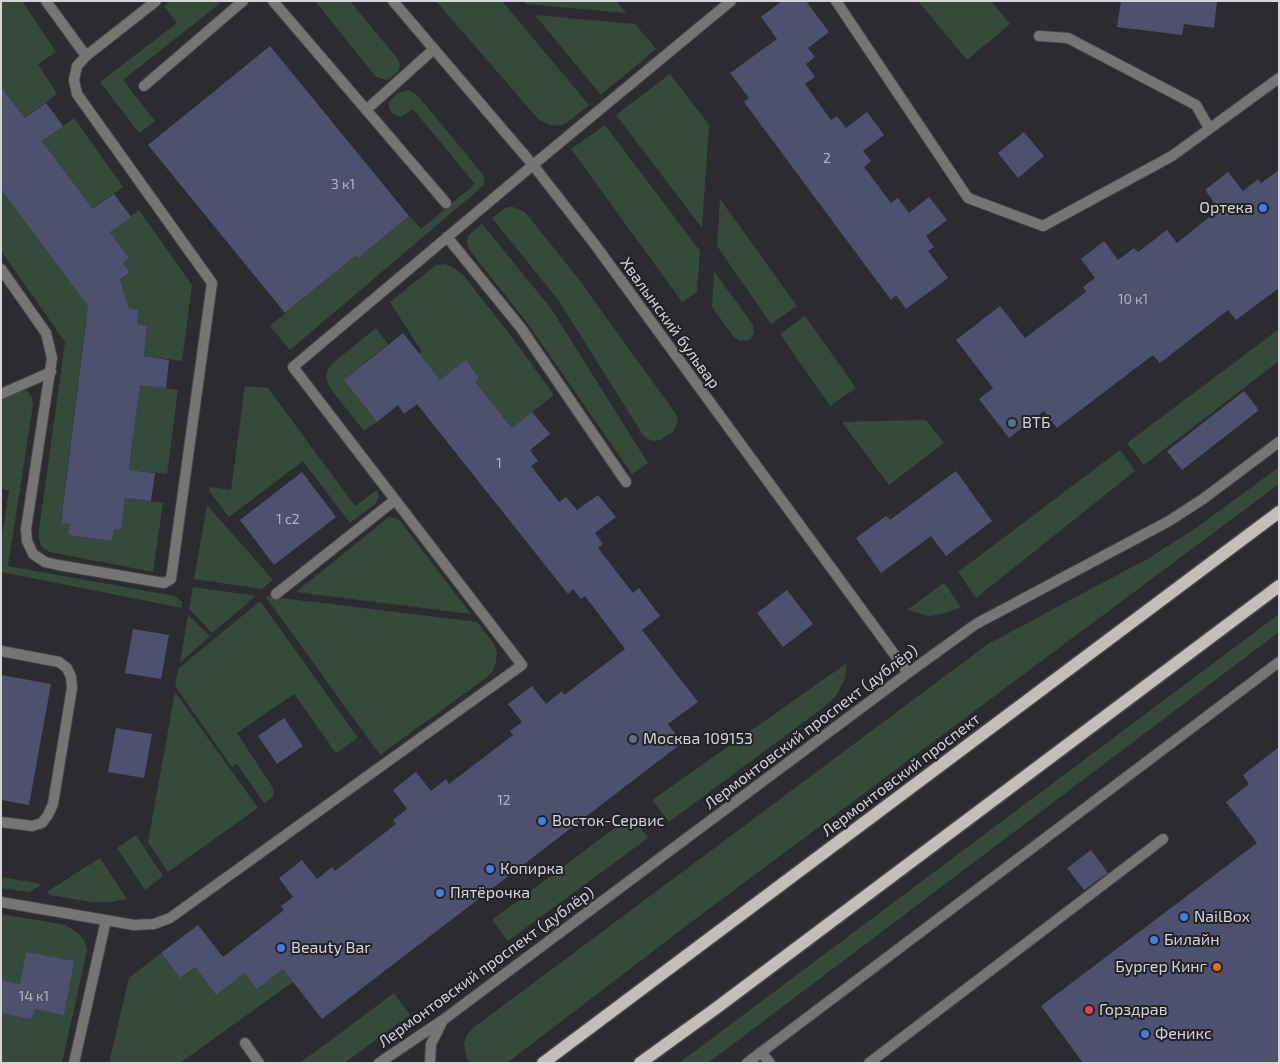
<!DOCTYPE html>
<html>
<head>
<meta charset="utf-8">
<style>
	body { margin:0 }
	#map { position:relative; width:1280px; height:1064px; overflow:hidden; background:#2c2b30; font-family:"Exo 2",sans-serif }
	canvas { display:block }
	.frame { position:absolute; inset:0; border:2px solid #d5d4d8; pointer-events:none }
</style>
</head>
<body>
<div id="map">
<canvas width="1280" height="1064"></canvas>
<div class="frame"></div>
</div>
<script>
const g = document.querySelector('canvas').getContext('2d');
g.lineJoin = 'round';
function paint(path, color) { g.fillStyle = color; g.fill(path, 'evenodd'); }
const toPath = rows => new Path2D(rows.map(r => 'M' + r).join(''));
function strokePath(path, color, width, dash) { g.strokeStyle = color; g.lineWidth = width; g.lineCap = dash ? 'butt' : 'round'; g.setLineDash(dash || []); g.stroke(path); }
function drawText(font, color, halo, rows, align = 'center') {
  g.font = font + ' "Exo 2",sans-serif'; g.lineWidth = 4; g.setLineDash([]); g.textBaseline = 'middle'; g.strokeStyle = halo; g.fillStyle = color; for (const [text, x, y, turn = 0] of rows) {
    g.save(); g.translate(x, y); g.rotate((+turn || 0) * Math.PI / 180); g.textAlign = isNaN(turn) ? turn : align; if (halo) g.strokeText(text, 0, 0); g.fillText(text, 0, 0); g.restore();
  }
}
paint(toPath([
	[1,1,22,1,56,52,38,64,57,94,25,118,6,93,1,96],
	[171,1,223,1,123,80,155,121,139,133,100,82,177,23,164,6],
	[315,1,350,1,398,59,400,66,397,73,387,80,376,77],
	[436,1,502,1,589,105,568,122,561,125,552,126,545,123,538,119],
	[523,1,616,1,626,13,526,4],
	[918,1,991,1,1010,24,967,60],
	[535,15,635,24,656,49,601,95],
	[670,74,709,125,702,228,616,115],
	[408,90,413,92,418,96,480,171,484,176,484,185,290,350,270,326,336,271,350,248,358,258,409,216,421,229,475,184,413,109,401,117,392,113,389,108,389,102,398,93],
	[74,118,123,187,93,209,42,141],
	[605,125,700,251,697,292,682,302,571,149],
	[1,189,95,299,86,320,61,522,70,524,68,535,112,541,114,529,121,530,125,498,163,503,153,572,50,552,42,547,39,539,39,530,65,342,1,251],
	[720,199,797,306,771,324,717,246],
	[507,207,513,207,525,212,577,277,676,414,678,421,673,432,660,440,654,441,648,439,643,435,559,301,492,218],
	[139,210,192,285,182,361,144,356,147,326,137,324,125,309,126,301,123,289,118,282,130,272,123,263,129,258,110,232],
	[482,224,550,307,648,463,632,474,528,324,471,252,467,244,468,236],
	[445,264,454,268,464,276,511,336,554,395,512,428,503,416,497,420,470,386,479,378,466,361,440,380,419,354,422,352,390,302,436,265],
	[714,271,753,325,754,333,750,340,740,341,733,336,712,307],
	[805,316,856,388,830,406,780,334],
	[376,328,388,344,344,380,377,422,364,431,333,392,328,384,326,377,328,369,334,362],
	[1279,329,1279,361,1144,465,1127,443],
	[140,384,178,390,167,474,129,470,133,439,126,413],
	[245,386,268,388,355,506,377,490,379,497,375,504,350,523,303,461,229,517,209,491,210,487,231,490],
	[21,391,27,391,32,397,33,405,8,566,175,596,182,602,182,608,1,572,1,543,9,491,1,489,1,400],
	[926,420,944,443,889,485,842,422],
	[1120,450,1135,471,976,598,958,572],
	[1279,467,1279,484,686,926,507,1063,470,1063,467,1059,464,1044,467,1035,473,1028,988,644,1149,558,1196,528],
	[207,505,273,580,262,589,194,579],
	[389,517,396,518,400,521,471,614,296,592],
	[944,583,961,607,942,614,929,616,907,610],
	[193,587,256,596,212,633,189,609],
	[265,596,477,622,494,644,497,653,496,661,493,671,486,678,380,755],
	[260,601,358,738,336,753,294,694,237,733,273,788,273,797,264,803,237,764,232,767,175,686,178,669],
	[1279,614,1279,632,708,1063,679,1063],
	[188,615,210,636,180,663],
	[847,663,845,678,836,696,824,707,669,822,652,800],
	[175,692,258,808,168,872,148,842],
	[632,815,648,838,508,941,492,920],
	[136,835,163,876,145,890,117,848],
	[100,858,127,899,111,902,92,902,49,895,48,891],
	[1,877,42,884,29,892,1,888],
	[1,914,66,925,79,934,84,940,87,949,85,960,62,1063,1,1063],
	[161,953,180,978,195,967,216,995,245,973,283,969,293,982,180,1063,109,1063,129,978],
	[394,993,410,1015,348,1060,345,1063,300,1063]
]), '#354a3b');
paint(toPath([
	[782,1,806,1,829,32,808,48,815,57,806,64,815,77,805,84,831,120,837,116,846,128,867,112,876,124,884,135,863,151,871,161,864,167,891,203,898,198,909,213,929,197,947,220,926,236,934,247,928,251,948,278,906,309,896,295,891,300,744,102,749,98,730,73,777,39,761,17],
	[1121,1,1217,1,1214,28,1184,24,1182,35,1117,27],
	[270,46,409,216,358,258,356,255,285,313,148,145],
	[1,87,25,118,46,103,63,126,42,141,93,209,114,194,131,217,110,232,129,258,123,263,130,272,120,280,129,309,138,310,137,324,147,326,144,356,169,360,166,388,140,385,133,436,129,470,155,473,151,501,125,498,121,530,114,529,112,541,68,535,70,524,61,523,88,306,1,189],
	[1024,132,1044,156,1018,178,998,153],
	[1279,170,1279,288,1236,320,1228,310,1160,363,1153,355,1057,428,1044,411,1009,438,979,399,993,388,956,340,1000,306,1025,338,1086,292,1083,287,1095,278,1081,259,1104,241,1118,260,1134,248,1138,252,1167,230,1177,243,1219,209,1205,190,1228,172,1243,191,1258,179,1261,183],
	[403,333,440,380,466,360,479,378,475,382,512,428,532,412,550,434,530,450,538,461,531,466,559,502,566,497,577,510,598,495,616,517,595,533,603,544,598,548,633,593,639,588,660,616,642,630,698,702,668,724,682,743,322,1019,283,969,257,989,245,973,216,995,195,967,180,978,161,953,198,925,223,957,284,910,281,906,293,897,279,878,302,860,317,879,332,867,335,871,396,824,393,820,407,809,393,790,404,781,416,772,431,791,446,779,449,784,513,735,510,731,522,722,508,704,532,686,546,704,562,691,564,695,625,649,585,596,581,599,573,589,568,594,417,404,404,414,398,405,377,422,344,380],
	[1244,391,1259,410,1182,470,1167,451],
	[956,471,992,521,946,556,931,536,881,573,856,538,886,516,890,520],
	[302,472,336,517,274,565,240,520],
	[787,590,813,624,783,647,757,613],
	[133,629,169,635,161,679,125,673],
	[1,675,51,684,29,805,1,800],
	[284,718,303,746,277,764,258,736],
	[116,728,152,734,144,778,108,772],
	[1279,747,1279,1063,1083,1063,1041,1006,1257,843,1226,802,1249,784,1243,775],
	[1091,850,1108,873,1084,890,1067,868],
	[26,952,74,961,64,1015,35,1009,32,1019,1,1013,1,980,20,984]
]), '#4e5070');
const service = toPath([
	[273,1,446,203],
	[836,1,968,198,1043,226,1172,156,1279,78],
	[1039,36,1068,38,1196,105,1209,128],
	[86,56,156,1],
	[144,86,243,1],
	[366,110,434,49],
	[447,237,521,328,626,482],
	[1,269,46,333,52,358,26,529,27,541,33,554,45,562,58,565,164,583,171,579,212,283,77,94,74,80,77,66,86,56,46,1],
	[1,394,51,372],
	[276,594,395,500],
	[1,651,59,662,67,668,71,677,72,688,53,804,48,815,42,823,32,826,1,822],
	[1,902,134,925,154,924,170,918,522,665,293,367,533,165,731,1],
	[245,1043,259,1063],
	[761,1052,770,1063],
	[74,1063,106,920],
	[869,1063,1163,839]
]);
const minor = toPath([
	[379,1063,443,1020],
	[747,1063,1279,662]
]);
const tertiary = toPath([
	[393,1,533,165,593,242,908,673],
	[430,1063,431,1044,443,1020,908,673,976,624,1169,521,1203,499,1279,442]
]);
const primary = toPath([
	[543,1063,1279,512],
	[640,1063,715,1009,1279,586]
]);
strokePath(service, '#47464b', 12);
strokePath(minor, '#47464b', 12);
strokePath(tertiary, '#47464b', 12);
strokePath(primary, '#47464b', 15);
strokePath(service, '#777573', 10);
strokePath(minor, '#777573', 10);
strokePath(tertiary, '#777573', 10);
strokePath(primary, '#c2beba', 12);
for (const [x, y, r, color] of [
	[1263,208,5,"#3f7fe0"],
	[1012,423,5,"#5c6f8a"],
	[633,739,5,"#5c6f8a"],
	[542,821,5,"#3f7fe0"],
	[490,869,5,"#3f7fe0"],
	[440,893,5,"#3f7fe0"],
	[1184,917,5,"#3f7fe0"],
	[1154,940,5,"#3f7fe0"],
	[281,948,5,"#3f7fe0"],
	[1217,967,5,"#e8710a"],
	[1089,1010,5,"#e0444e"],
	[1145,1034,5,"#3f7fe0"]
]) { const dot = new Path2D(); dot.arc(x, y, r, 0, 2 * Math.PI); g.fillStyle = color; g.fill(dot); strokePath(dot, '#222226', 2); }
drawText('14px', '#b3b3be', null, [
	["2",827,158],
	["3 к1",343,184],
	["10 к1",1133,299],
	["1",499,463],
	["1 с2",288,519],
	["12",504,800],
	["14 к1",34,996]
]);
drawText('16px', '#d5d4d8', '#222226', [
	["Ортека",1253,208,"right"],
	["ВТБ",1022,423],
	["Москва 109153",643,739],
	["Восток-Сервис",552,821],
	["Копирка",500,869],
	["Пятёрочка",450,893],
	["NailBox",1194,917],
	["Билайн",1164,940],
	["Beauty Bar",291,948],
	["Бургер Кинг",1207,967,"right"],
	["Горздрав",1099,1010],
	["Феникс",1155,1034]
], 'left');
drawText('16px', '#d5d4d8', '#222226', [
	["Хвалынский бульвар",670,323,54],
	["Лермонтовский проспект (дублёр)",811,727,-37],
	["Лермонтовский проспект",901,775,-37],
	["Лермонтовский проспект (дублёр)",486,967,-36]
]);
</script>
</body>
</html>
